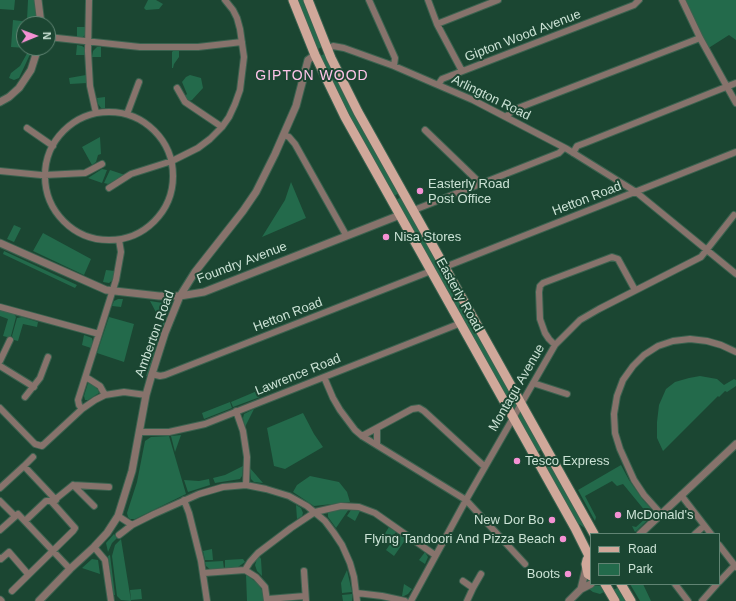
<!DOCTYPE html>
<html>
<head>
<meta charset="utf-8">
<style>
	body { margin:0 }
	#map { position:relative; width:736px; height:601px; overflow:hidden; background:#1b4632; font-family:Helvetica,sans-serif }
	canvas { display:block }
	.legend { position:absolute; left:590px; top:533px; width:130px; height:52px; box-sizing:border-box; background:#1b4632; border:1px solid #618473; margin:0; padding:5px 7px; list-style:none; font-size:12px; color:#cbe2d5 }
	.legend li { display:flex; align-items:center; gap:8px; height:20px }
	.legend b { width:20px; border:1px solid #618473 }
	.north { position:absolute; left:16px; top:16px; width:40px; height:40px; box-sizing:border-box; background:#1b4632; border:1px solid #618473; border-radius:50%; rotate:89deg; font-size:11px; font-weight:700; line-height:16px; text-align:center; color:#cbe2d5 }
	.north::after { content:''; display:block; margin:auto; width:14px; height:18px; background:#f491d3; clip-path:polygon(50% 0,100% 100%,50% 72%,0 100%) }
</style>
</head>
<body>
<div id="map">
<canvas width="736" height="601"></canvas>
<ul class="legend">
<li><b style="height:5px;background:#d0a89a"></b>Road</li>
<li><b style="height:11px;background:#236a4b"></b>Park</li>
</ul>
<div class="north">N</div>
</div>
<script>
const g = document.querySelector('canvas').getContext('2d');
g.lineJoin = 'round';
function paint(path, color) { g.fillStyle = color; g.fill(path, 'evenodd'); }
const toPath = rows => new Path2D(rows.map(r => 'M' + r).join(''));
function strokePath(path, color, width, dash) { g.strokeStyle = color; g.lineWidth = width; g.lineCap = dash ? 'butt' : 'round'; g.setLineDash(dash || []); g.stroke(path); }
function drawText(font, color, halo, rows, align = 'center') {
  g.font = font + ' Helvetica,sans-serif'; g.lineWidth = 4; g.setLineDash([]); g.textBaseline = 'middle'; g.strokeStyle = halo; g.fillStyle = color; for (const [text, x, y, turn = 0] of rows) {
    g.save(); g.translate(x, y); g.rotate((+turn || 0) * Math.PI / 180); g.textAlign = isNaN(turn) ? turn : align; if (halo) g.strokeText(text, 0, 0); g.fillText(text, 0, 0); g.restore();
  }
}
paint(toPath([
	[0,0,15,0,14,10,0,9],
	[28,0,34,0,37,15,36,24,31,24,31,21,27,20],
	[148,0,156,0,163,4,159,9,146,10,144,8],
	[297,0,305,0,322,47,318,49,317,49],
	[682,0,736,0,736,40,729,35,707,49],
	[13,20,29,22,28,24,24,24,24,48,26,48,11,47],
	[77,27,86,27,85,35,83,37,77,38],
	[77,45,82,46,85,48,86,55,76,55],
	[97,47,101,47,101,57,92,57,93,51],
	[30,48,33,48,19,78,14,80,9,78,11,73,20,66],
	[173,51,179,51,179,57,174,64,173,68,172,68,172,52],
	[324,54,326,54,334,70,331,78,320,56],
	[86,75,87,83,70,84,69,78],
	[190,75,201,78,203,88,192,100,189,101,187,100,184,97,187,94,182,82,186,77],
	[335,75,400,192,393,197,332,83],
	[105,97,105,108,101,108,98,104,97,98],
	[100,137,101,154,98,155,96,162,92,165,82,147],
	[102,169,107,170,102,183,88,178],
	[110,170,125,175,108,184,104,183],
	[291,182,306,218,262,237,285,200],
	[402,197,518,404,514,410,395,200],
	[14,225,21,228,14,242,7,239],
	[43,233,91,259,84,275,33,251],
	[4,251,77,285,75,288,3,254],
	[106,270,115,271,113,280,109,283,103,282],
	[118,299,123,299,121,307,112,306,114,301],
	[150,301,163,303,166,305,167,310,164,316,159,318],
	[0,310,14,314,16,317,11,336,7,337,3,336,8,319,0,316],
	[22,317,38,322,37,327,23,324,18,341,14,340,12,336,17,318],
	[109,317,134,324,124,362,97,353],
	[164,320,166,321,148,376,146,376],
	[84,335,92,338,93,343,91,348,82,345],
	[700,376,717,379,724,385,734,379,736,380,736,386,727,392,725,391,719,397,718,396,663,451,657,438,657,422,659,405,666,389,675,382,689,378],
	[88,383,94,385,98,390,99,393,88,400,85,400,84,396],
	[257,391,260,397,233,407,231,402],
	[230,402,232,408,204,419,202,413],
	[254,409,245,427,243,418,244,414],
	[520,412,522,412,542,449,538,452,536,451,517,418],
	[303,413,314,434,323,447,285,469,274,466,267,428],
	[181,435,175,452,171,436],
	[169,436,186,494,135,519,130,519,128,517,127,513,137,482,145,441,151,437],
	[544,455,546,456,590,532,579,524,577,524,540,459],
	[621,465,629,480,643,500,655,513,635,532,632,526,636,527,646,518,643,515,646,512,623,484,617,486,612,481,585,496,596,517,595,521,578,490],
	[243,466,242,476,240,479,215,483,213,478,225,475],
	[250,468,263,483,254,482,251,479],
	[310,476,339,482,347,492,350,502,314,506,293,492,297,485],
	[209,479,210,485,188,492,184,480,199,481],
	[296,505,301,508,303,513,302,516,297,519],
	[349,509,336,528,328,517,328,513,331,511],
	[351,510,360,511,355,521,347,516],
	[389,527,396,532,391,539,384,535],
	[398,533,406,539,394,556,386,550],
	[114,534,117,538,112,543,108,552,106,543],
	[121,539,131,601,121,600,117,596,112,556,115,545],
	[212,549,213,560,205,560,203,551],
	[425,552,428,557,425,564,419,560],
	[110,555,115,595,113,595,108,556],
	[260,557,261,559,262,576,257,571,255,565,257,559],
	[92,559,98,560,100,574,82,568],
	[243,559,245,562,238,567,225,569,225,560],
	[223,561,224,569,211,570,206,566,205,562],
	[347,570,352,592,342,593,341,583],
	[246,575,251,578,259,585,263,592,265,601,247,601],
	[404,584,412,589,408,594,404,596,402,596],
	[630,584,643,584,651,601,640,601],
	[591,585,602,586,606,591,600,594,593,592,586,587],
	[619,587,627,601,618,601,613,590],
	[141,589,142,599,131,600,130,590],
	[352,594,352,601,343,601,342,595]
]), '#236a4b');
const minor = toPath([
	[89,0,88,51,90,86,96,113],
	[369,0,395,58,394,66],
	[428,0,437,24,462,71],
	[682,0,700,38,736,103],
	[437,24,498,0],
	[48,37,140,47,198,47,242,42],
	[328,49,333,46,344,48,394,66,438,85,473,100,567,149,636,192,736,274],
	[438,85,442,79,634,5,639,0],
	[177,88,185,102,222,127],
	'45 176a64 64 0 1 1 128 0a64 64 0 1 1-128 0Z',
	[127,114,139,82],
	[506,117,513,110,700,38],
	[27,128,53,146],
	[425,130,481,184],
	[284,135,289,137,295,144,346,235],
	[573,153,577,146,585,143,736,83],
	[0,171,41,175],
	[45,175,85,173,102,164],
	[109,188,131,174,172,161,198,148,210,139,222,127,229,117,235,104,240,90,244,57,240,29,237,18,233,10,225,0],
	[414,210,559,153,564,148],
	[445,267,736,152],
	[0,307,99,334],
	[555,345,549,339,545,333,540,319,539,292,540,286,543,283,612,257,618,259,635,290],
	[0,361,10,340],
	[0,366,34,387],
	[152,374,160,376,165,375,431,271],
	[86,377,100,386,105,395],
	[324,377,333,398,340,410,355,430,362,436,466,500,525,564],
	[533,383,567,394],
	[25,397,40,378,48,357],
	[0,408,35,444,42,446,82,409,95,400,105,395,124,392,146,395],
	[82,409,79,405,78,400,116,280,121,252,119,240],
	[236,411,243,431,247,457,246,485],
	[139,432,169,432,205,424,461,323],
	[362,436,412,409,419,408,424,411,485,467],
	[377,445,377,428],
	[24,466,33,457],
	[73,485,94,506],
	[0,488,24,466,56,500],
	[681,495,711,534],
	[184,500,189,513,201,561,207,601],
	[0,501,15,516],
	[52,502,73,485,109,487],
	[661,514,644,495,634,480,620,449,615,433,614,414,617,396,623,380,633,366,644,355,658,346,673,341,690,339,707,341,721,345,736,352],
	[118,516,132,525],
	[0,530,18,514,70,569],
	[695,534,704,526],
	[119,535,132,525,154,514,199,494,223,487,246,485,266,489,289,496,307,506,325,521,334,533,342,545,350,563,354,577,357,601],
	[719,545,736,567],
	[94,547,105,560,111,601],
	[0,558,1,559,9,552,28,574],
	[245,570,250,562,258,553,291,528,315,512,341,506,359,507,375,513,435,555],
	[304,571,306,601],
	[204,573,245,570,256,577,265,587,267,601],
	[463,581,473,588,467,601],
	[719,582,735,565],
	[675,584,688,601],
	[473,588,481,574],
	[12,591,73,531,75,528,51,501,46,501,25,521],
	[357,593,382,596,405,601],
	[268,599,305,596],
	[411,601,466,500,555,345,580,320,599,309,701,257,734,215],
	[702,601,717,584]
]);
const tertiary = toPath([
	[38,0,41,24],
	[0,102,9,97,19,88,31,70,38,48],
	[0,243,106,290,159,296,180,296,204,292,400,215],
	[640,534,736,444],
	[581,589,586,568],
	[0,600,1,601],
	[39,601,70,569,94,547,107,533,118,516,132,471,146,395,152,374,165,333,180,296,195,272,243,211,256,192,275,154,296,106,308,60,315,55],
	[569,601,581,589,591,584]
]);
const primary = toPath([
	[293,0,315,55,345,117,575,528,589,556],
	[308,0,331,58,358,112,594,534],
	[591,553,587,560,586,564,588,574,591,576],
	[605,584,615,601],
	[621,584,631,601]
]);
strokePath(minor, '#3b624f', 8);
strokePath(tertiary, '#3b624f', 9);
strokePath(primary, '#3b624f', 11);
strokePath(minor, '#87736c', 6);
strokePath(tertiary, '#87736c', 7);
strokePath(primary, '#d0a89a', 9);
for (const [x, y, r, color] of [
	[420,191,4,"#f491d3"],
	[386,237,4,"#f491d3"],
	[517,461,4,"#f491d3"],
	[618,515,4,"#f491d3"],
	[552,520,4,"#f491d3"],
	[563,539,4,"#f491d3"],
	[568,574,4,"#f491d3"]
]) { const dot = new Path2D(); dot.arc(x, y, r, 0, 2 * Math.PI); g.fillStyle = color; g.fill(dot); strokePath(dot, '#1b4632', 1.5); }
drawText('13px', '#cbe2d5', '#1b4632', [
	["Gipton Wood Avenue",523,36,-21],
	["Arlington Road",491,98,26],
	["Hetton Road",587,199,-21],
	["Foundry Avenue",242,263,-21],
	["Easterly Road",459,295,61],
	["Hetton Road",288,315,-21],
	["Amberton Road",155,334,-70],
	["Lawrence Road",298,375,-22],
	["Montagu Avenue",517,388,-60]
]);
drawText('13px', '#cbe2d5', '#1b4632', [
	["Easterly Road",428,184],
	["Post Office",428,199],
	["Nisa Stores",394,237],
	["Tesco Express",525,461],
	["McDonald's",626,515],
	["New Dor Bo",544,520,"right"],
	["Flying Tandoori And Pizza Beach",555,539,"right"],
	["Boots",560,574,"right"]
], 'left');
g.letterSpacing = '1px';
drawText('14px', '#fdc4e8', '#1b4632', [
	["GIPTON WOOD",312,76]
]);
g.letterSpacing = '0px';
</script>
</body>
</html>
